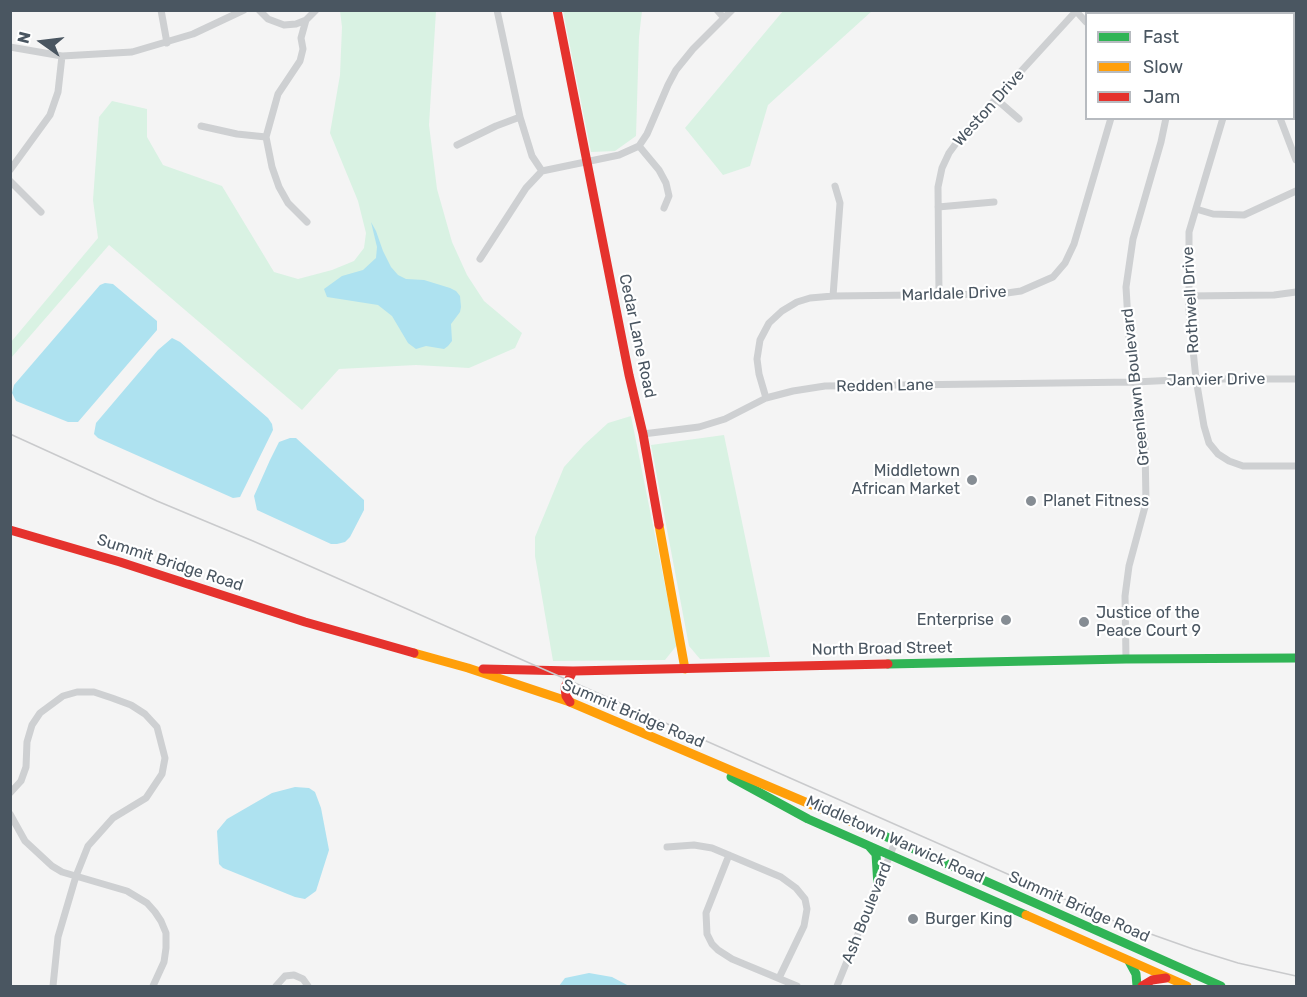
<!DOCTYPE html>
<html>
<head>
<meta charset="utf-8">
<style>
	body { margin:0 }
	#map { position:relative; width:1307px; height:997px; overflow:hidden; background:#f4f4f4; font-family:Rubik,sans-serif }
	canvas { display:block }
	.frame { position:absolute; inset:0; border:12px solid #4a5661; pointer-events:none }
	.legend { position:absolute; left:1085px; top:12px; width:210px; height:108px; box-sizing:border-box; background:#fff; border:2px solid #b7bbc0; margin:0; padding:8px 10px; list-style:none; font-size:18px; color:#4a5661 }
	.legend li { display:flex; align-items:center; gap:12px; height:30px }
	.legend b { width:30px; border:2px solid #b7bbc0 }
	.north { position:absolute; left:12px; top:12px; width:60px; height:60px; -webkit-text-stroke:4px #fff; paint-order:stroke; rotate:284deg; font-size:16px; font-weight:700; line-height:24px; text-align:center; color:#4a5661 }
	.north::after { content:''; display:block; margin:auto; width:21px; height:27px; background:#4a5661; clip-path:polygon(50% 0,100% 100%,50% 72%,0 100%) }
</style>
</head>
<body>
<div id="map">
<canvas width="1307" height="997"></canvas>
<div class="frame"></div>
<ul class="legend">
<li><b style="height:8px;background:#30b455"></b>Fast</li>
<li><b style="height:8px;background:#ff9f0a"></b>Slow</li>
<li><b style="height:8px;background:#e5322d"></b>Jam</li>
</ul>
<div class="north">N</div>
</div>
<script>
const g = document.querySelector('canvas').getContext('2d');
g.lineJoin = 'round';
function paint(path, color) { g.fillStyle = color; g.fill(path, 'evenodd'); }
const toPath = rows => new Path2D(rows.map(r => 'M' + r).join(''));
function strokePath(path, color, width, dash) { g.strokeStyle = color; g.lineWidth = width; g.lineCap = dash ? 'butt' : 'round'; g.setLineDash(dash || []); g.stroke(path); }
function drawText(font, color, halo, rows, align = 'center') {
  g.font = font + ' Rubik,sans-serif'; g.lineWidth = 4.5; g.setLineDash([]); g.textBaseline = 'middle'; g.strokeStyle = halo; g.fillStyle = color; for (const [text, x, y, turn = 0] of rows) {
    g.save(); g.translate(x, y); g.rotate((+turn || 0) * Math.PI / 180); g.textAlign = isNaN(turn) ? turn : align; if (halo) g.strokeText(text, 0, 0); g.fillText(text, 0, 0); g.restore();
  }
}
paint(toPath([
	[340,11,436,11,429,125,437,189,452,242,467,275,484,301,522,333,515,348,469,368,416,365,339,369,302,410,109,245,11,358,11,342,98,238,93,200,99,117,112,101,147,109,147,137,163,165,222,186,274,272,298,279,332,270,354,261,364,248,366,233,358,201,330,133,340,75,342,27],
	[563,11,642,11,639,37,636,136,615,151,591,152],
	[783,11,872,11,768,105,750,166,723,175,685,128],
	[631,416,677,645,665,660,553,661,535,556,535,537,564,467,584,445,608,423],
	[724,435,770,657,700,659,689,646,651,445]
]), '#d9f2e3');
paint(toPath([
	[371,222,376,231,383,251,391,267,398,275,406,279,424,280,450,288,456,291,460,296,461,307,460,312,451,324,452,341,448,346,444,349,426,346,416,349,408,343,392,316,378,305,327,297,324,289,342,276,363,270,376,258,377,247],
	[105,283,113,284,157,321,157,330,78,422,68,422,16,401,12,393,14,385,100,285],
	[172,338,180,342,268,418,272,424,273,430,240,497,233,498,98,438,94,434,96,423,158,350],
	[290,438,296,438,364,500,364,510,350,537,345,542,337,544,331,544,257,510,254,496,270,460,279,442],
	[295,787,309,788,315,792,321,808,329,850,316,891,305,899,295,897,223,868,219,864,217,831,227,819,272,793],
	[589,973,612,977,629,986,559,986,565,978]
]), '#aee2f0');
strokePath(toPath([
	[161,10,167,43],
	[259,10,268,19,284,25,296,24,306,20,316,10],
	[497,10,520,117,532,156,542,171,619,155,639,146,647,134,668,85,676,70,693,49,732,10],
	[717,10,724,18],
	[1148,10,1150,14],
	[1076,11,1086,22],
	[1290,14,1294,10],
	[306,20,301,38,303,49,300,61,278,94,266,137,272,167,279,187,288,203,307,222],
	[10,47,62,56,132,52,193,34,244,10],
	[996,99,1019,119],
	[1223,118,1189,232,1189,311,1196,379,1204,426,1209,443,1218,454,1229,461,1243,466,1296,466],
	[1280,118,1296,160],
	[201,126,237,134,266,137],
	[457,145,496,126,520,117],
	[639,146,659,170,666,183,669,196,664,208],
	[10,170,50,115,58,92,62,56],
	[10,181,41,212],
	[938,207,994,202],
	[1196,209,1213,214,1244,215,1296,191],
	[480,259,526,188,542,171],
	[939,295,938,187,942,168,949,153,960,138,1077,10],
	[833,296,840,203,835,186],
	[1189,296,1274,295,1296,292],
	[766,398,759,374,757,359,760,340,769,323,782,311,797,302,810,298,833,296,1000,294,1021,291,1053,277,1065,263,1074,244,1111,118],
	[643,434,699,427,725,419,766,398,793,391,825,386,1135,382,1196,379,1296,379],
	[1126,659,1125,596,1129,566,1146,503,1145,445,1129,337,1126,287,1133,239,1161,142,1166,118],
	[10,793,21,781,26,767,27,742,32,725,40,713,63,696,77,692,94,692,112,698,131,705,145,714,157,727,165,758,162,774,146,798,113,818,88,846,76,876,58,937,53,986],
	[10,814,25,841,52,866,62,872,127,891,147,903,155,912,161,921,166,933,166,948,164,962,153,986],
	[667,847,694,845,712,848,781,877,796,888,805,899,807,909,804,926,779,978],
	[729,855,706,913,707,934,712,944,718,950,732,959,797,986],
	[276,986,285,976,294,975,303,979,308,986],
	[837,986,896,840]
]), '#ced0d2', 7);
strokePath(toPath([
	[888,664,1126,659,1296,658],
	[731,777,808,819,1026,915],
	[871,830,1221,986],
	[869,846,876,854,878,886],
	[1129,961,1136,974,1137,986]
]), '#30b455', 9);
strokePath(toPath([
	[659,525,685,669],
	[414,653,468,668,570,702,871,830],
	[1026,915,1187,986]
]), '#ff9f0a', 9);
strokePath(toPath([
	[557,10,629,375,643,434,659,525],
	[10,530,120,562,305,622,414,653],
	[483,669,573,671,888,664],
	[570,702,566,696,565,687,573,671],
	[1142,986,1152,980,1166,978]
]), '#e5322d', 9);
strokePath(toPath([
	[10,434,157,501,253,541,1114,921,1193,949,1238,963,1296,976]
]), '#c9cacc', 1.5);
for (const [x, y, r, color] of [
	[972,480,6,"#868d94"],
	[1031,501,6,"#868d94"],
	[1006,620,6,"#868d94"],
	[1084,622,6,"#868d94"],
	[913,919,6,"#868d94"]
]) { const dot = new Path2D(); dot.arc(x, y, r, 0, 2 * Math.PI); g.fillStyle = color; g.fill(dot); strokePath(dot, '#fff', 2); }
drawText('16px', '#4a5661', '#fff', [
	["Weston Drive",989,108,-48],
	["Marldale Drive",954,294,-2],
	["Rothwell Drive",1191,300,-93],
	["Cedar Lane Road",637,336,78],
	["Janvier Drive",1216,380,-1],
	["Redden Lane",885,386,-1],
	["Greenlawn Boulevard",1136,387,-96],
	["Summit Bridge Road",170,563,18],
	["North Broad Street",882,649,-1],
	["Summit Bridge Road",633,714,23],
	["Middletown Warwick Road",895,840,24],
	["Summit Bridge Road",1079,907,24],
	["Ash Boulevard",867,913,-68]
]);
drawText('16px', '#4a5661', '#fff', [
	["Middletown",960,471,"right"],
	["African Market",960,489,"right"],
	["Planet Fitness",1043,501],
	["Justice of the",1096,613],
	["Peace Court 9",1096,631],
	["Enterprise",994,620,"right"],
	["Burger King",925,919]
], 'left');
</script>
</body>
</html>
